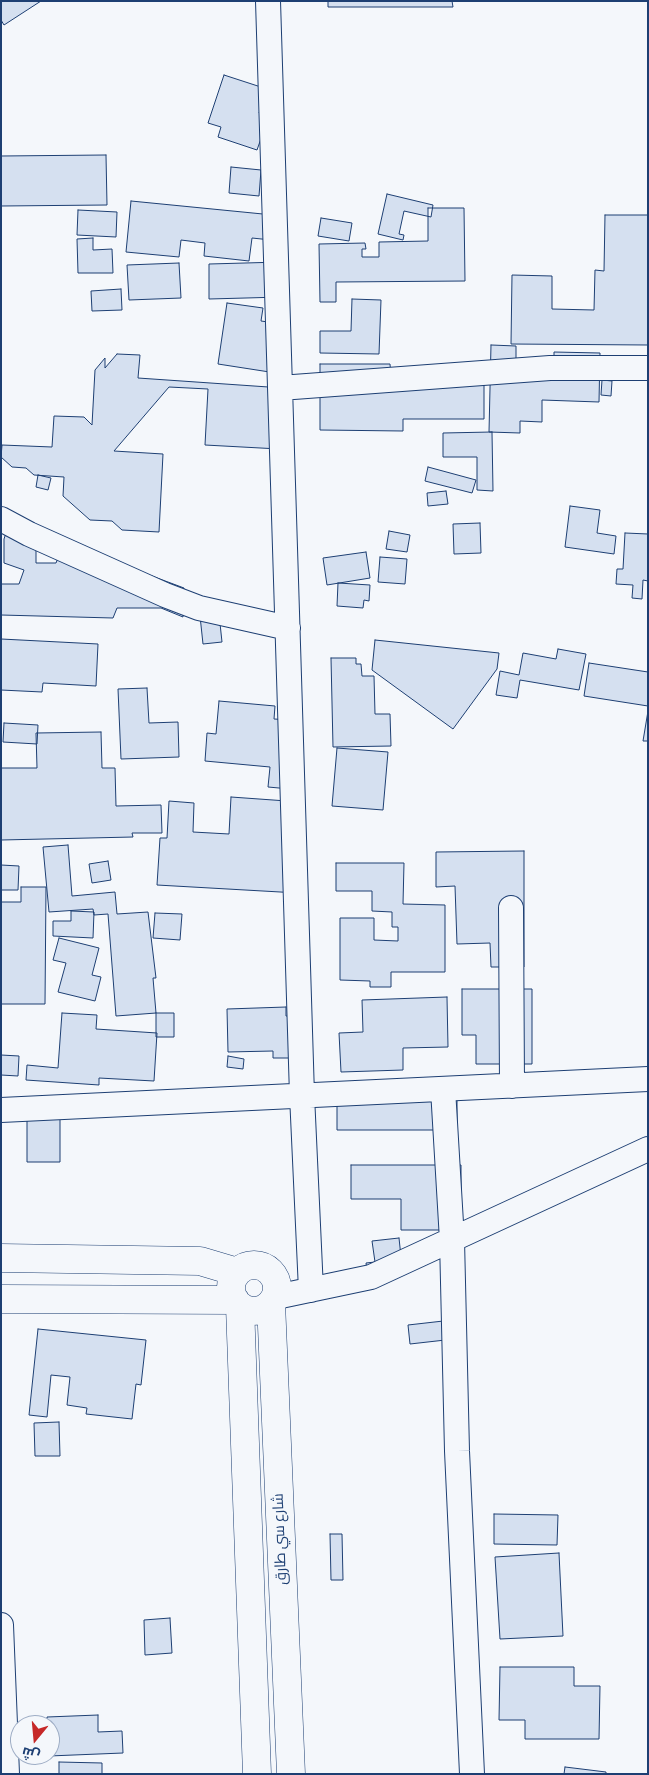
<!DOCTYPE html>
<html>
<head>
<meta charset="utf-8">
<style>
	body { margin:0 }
	#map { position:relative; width:649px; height:1775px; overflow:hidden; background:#f4f7fb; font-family:"Source Sans 3",Cairo,sans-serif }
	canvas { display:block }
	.frame { position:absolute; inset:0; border:2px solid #1d3f73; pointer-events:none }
	.north { position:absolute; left:10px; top:1715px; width:50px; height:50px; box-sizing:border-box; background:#f4f7fb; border:1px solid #9eadc5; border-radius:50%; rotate:197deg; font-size:14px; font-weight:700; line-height:20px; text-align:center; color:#1d3f73 }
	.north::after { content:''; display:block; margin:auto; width:18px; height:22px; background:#c62828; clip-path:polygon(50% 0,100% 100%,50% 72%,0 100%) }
</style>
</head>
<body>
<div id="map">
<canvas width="649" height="1775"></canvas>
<div class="frame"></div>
<div class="north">ش</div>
</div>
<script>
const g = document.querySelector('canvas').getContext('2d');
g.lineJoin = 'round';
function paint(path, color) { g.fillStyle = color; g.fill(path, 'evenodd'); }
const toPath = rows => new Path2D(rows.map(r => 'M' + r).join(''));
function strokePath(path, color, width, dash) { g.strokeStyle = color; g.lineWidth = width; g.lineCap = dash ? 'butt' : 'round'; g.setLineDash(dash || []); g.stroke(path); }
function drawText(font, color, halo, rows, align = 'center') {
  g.font = font + ' "Source Sans 3",Cairo,sans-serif'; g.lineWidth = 4; g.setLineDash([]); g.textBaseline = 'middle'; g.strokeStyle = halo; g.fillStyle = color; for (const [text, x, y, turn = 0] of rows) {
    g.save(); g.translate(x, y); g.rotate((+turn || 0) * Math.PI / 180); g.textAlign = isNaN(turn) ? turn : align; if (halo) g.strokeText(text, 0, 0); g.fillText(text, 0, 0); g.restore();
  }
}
const building = toPath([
	[1,1,41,1,4,25,1,20,1,1],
	[328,1,452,1,453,7,328,7,328,1],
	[224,75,267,89,259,113,269,116,257,150,218,137,221,127,208,123,224,75],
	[106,155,107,205,1,206,1,156,106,155],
	[231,167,261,170,259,196,229,193,231,167],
	[387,194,433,205,431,217,404,211,399,234,404,235,403,240,378,234,387,194],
	[131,201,273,215,271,240,252,238,249,261,204,256,205,243,181,240,179,257,126,252,131,201],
	[428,208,464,208,465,281,336,282,336,302,320,302,319,244,365,243,366,249,362,249,362,257,379,257,379,242,428,241,428,208],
	[78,210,117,212,116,237,77,235,78,210],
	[605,215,648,215,648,345,511,344,512,275,552,276,552,309,594,310,595,270,604,271,605,215],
	[321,218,352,223,349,241,318,236,321,218],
	[93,238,93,250,112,249,113,273,78,273,77,239,93,238],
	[281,262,282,297,209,299,209,264,281,262],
	[179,263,181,298,129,300,127,265,179,263],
	[121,289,122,310,92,311,91,291,121,289],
	[352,299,381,300,379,354,320,353,320,331,351,331,352,299],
	[227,303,263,308,261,321,283,324,276,373,218,364,227,303],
	[491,345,516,346,516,365,554,366,554,352,600,353,599,402,542,400,542,422,520,421,520,433,489,432,491,345],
	[117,354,140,355,138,378,283,388,279,449,205,445,208,389,169,387,114,451,163,454,159,532,122,530,112,521,90,520,63,496,64,477,34,475,26,468,12,467,1,457,2,445,52,447,54,416,84,417,92,425,95,370,105,358,105,368,117,354],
	[320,364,390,364,391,377,484,378,484,419,403,419,403,431,320,430,320,364],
	[602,380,612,381,611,396,601,395,602,380],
	[492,432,493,491,477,490,477,457,443,457,443,433,492,432],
	[428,467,476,480,472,493,425,481,428,467],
	[38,475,51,478,48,490,36,487,38,475],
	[446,491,448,504,428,506,427,493,446,491],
	[570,506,600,510,597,533,616,536,614,554,565,547,570,506],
	[480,523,481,553,454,554,453,524,480,523],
	[389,531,410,535,407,552,386,549,389,531],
	[6,533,36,540,36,563,56,563,62,548,77,548,184,588,183,617,161,608,117,608,113,618,1,615,1,584,19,584,24,570,4,563,4,539,6,533],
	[625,533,648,534,648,581,643,580,642,599,632,598,633,585,616,584,617,569,623,569,625,533],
	[366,552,370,578,327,585,323,558,366,552],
	[380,557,407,559,405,584,378,582,380,557],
	[338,583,370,585,369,601,364,600,363,608,337,606,338,583],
	[219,614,222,642,203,644,200,616,219,614],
	[1,639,98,644,96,686,43,683,42,692,1,690,1,639],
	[375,640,499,653,497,669,453,729,372,670,375,640],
	[558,649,586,654,579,690,520,680,517,698,496,695,500,671,519,675,523,653,556,659,558,649],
	[331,658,356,658,356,664,361,664,362,676,374,676,375,714,390,714,391,746,333,747,331,658],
	[589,663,648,672,648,706,584,696,589,663],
	[147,688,149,723,178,722,179,757,121,759,118,689,147,688],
	[219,701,275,706,274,719,294,720,290,789,268,787,270,767,205,761,207,733,216,734,219,701],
	[648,711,648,741,643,741,648,711],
	[4,723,38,725,37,744,3,742,4,723],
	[101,732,102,768,115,768,116,806,161,805,162,833,132,833,133,837,1,840,1,768,37,768,36,733,101,732],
	[337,748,388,752,383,810,332,806,337,748],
	[231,797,301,802,298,893,157,885,160,838,167,838,169,801,194,803,193,832,229,834,231,797],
	[68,845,72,896,115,892,117,914,148,912,156,978,153,978,156,1013,116,1016,108,914,94,915,93,909,49,912,43,847,68,845],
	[524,851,524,967,491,967,490,943,457,944,455,886,436,887,436,852,524,851],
	[108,861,111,880,92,883,89,864,108,861],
	[336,863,404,863,403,904,445,905,445,972,391,972,391,987,370,987,370,981,340,980,340,918,374,918,374,940,398,941,398,927,392,927,392,912,372,911,372,891,336,891,336,863],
	[1,865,19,866,18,890,1,890,1,865],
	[21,887,46,887,45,1004,1,1004,1,902,21,902,21,887],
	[71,911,94,912,93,938,53,936,53,921,71,921,71,911],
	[155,913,182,914,180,940,153,938,155,913],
	[59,938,99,948,92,975,101,977,95,1001,58,992,66,963,53,960,59,938],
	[462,989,532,989,532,1064,476,1064,476,1035,462,1035,462,989],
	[447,997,448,1047,403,1048,403,1070,341,1072,339,1033,363,1032,362,1000,447,997],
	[286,1007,286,1016,303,1016,304,1058,273,1058,273,1051,228,1052,227,1009,286,1007],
	[62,1013,97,1015,96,1029,157,1033,154,1081,99,1078,99,1085,26,1080,27,1065,58,1068,62,1013],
	[156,1013,174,1013,174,1037,156,1037,156,1013],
	[1,1055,19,1056,18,1076,1,1075,1,1055],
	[228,1056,244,1059,243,1069,227,1067,228,1056],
	[337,1082,457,1082,457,1130,337,1130,337,1082],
	[27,1105,60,1105,60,1162,27,1162,27,1105],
	[351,1165,461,1165,461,1230,401,1230,401,1199,351,1199,351,1165],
	[399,1238,403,1275,368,1278,366,1263,375,1262,372,1241,399,1238],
	[461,1319,463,1338,410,1344,408,1325,461,1319],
	[38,1329,146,1340,141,1385,136,1384,132,1419,86,1414,87,1408,67,1405,70,1377,51,1375,47,1417,29,1415,38,1329],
	[59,1422,60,1456,35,1456,34,1423,59,1422],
	[494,1514,558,1515,557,1545,494,1544,494,1514],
	[330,1534,342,1534,343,1580,331,1580,330,1534],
	[559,1553,563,1636,500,1639,495,1557,559,1553],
	[170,1618,172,1653,145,1655,144,1620,170,1618],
	[500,1667,574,1667,574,1686,600,1686,599,1739,525,1739,525,1720,499,1720,500,1667],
	[98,1715,98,1732,122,1731,123,1753,49,1756,50,1725,47,1725,47,1717,98,1715],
	[59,1762,102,1763,102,1774,59,1774,59,1762],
	[565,1767,606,1772,606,1774,564,1774,565,1767]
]);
paint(building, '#d5e0f0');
strokePath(building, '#1d3f73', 1);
const street = toPath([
	[268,1,302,1095,311,1290],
	[280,388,550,368,648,368],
	[1,519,29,534,165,595,199,608,288,628],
	[511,908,512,1086],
	[443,1089,452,1240,457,1451,472,1774],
	[1,1110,648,1079],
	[276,1297,371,1277,648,1149],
	[1,1625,7,1774]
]);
const secondary = toPath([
	[1,1258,200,1261,237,1272],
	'231 1288a23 23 0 1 1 46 0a23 23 0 1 1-46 0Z',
	[1,1299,235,1300],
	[271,1303,291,1774],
	[240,1306,257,1774]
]);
strokePath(street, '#1d3f73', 26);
strokePath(secondary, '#1d3f73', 29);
strokePath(street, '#f4f7fb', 24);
strokePath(secondary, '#f4f7fb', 28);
drawText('15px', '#1d3f73', '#f4f7fb', [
	["شارع سي طارق",281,1539,-92]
]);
</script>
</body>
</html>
